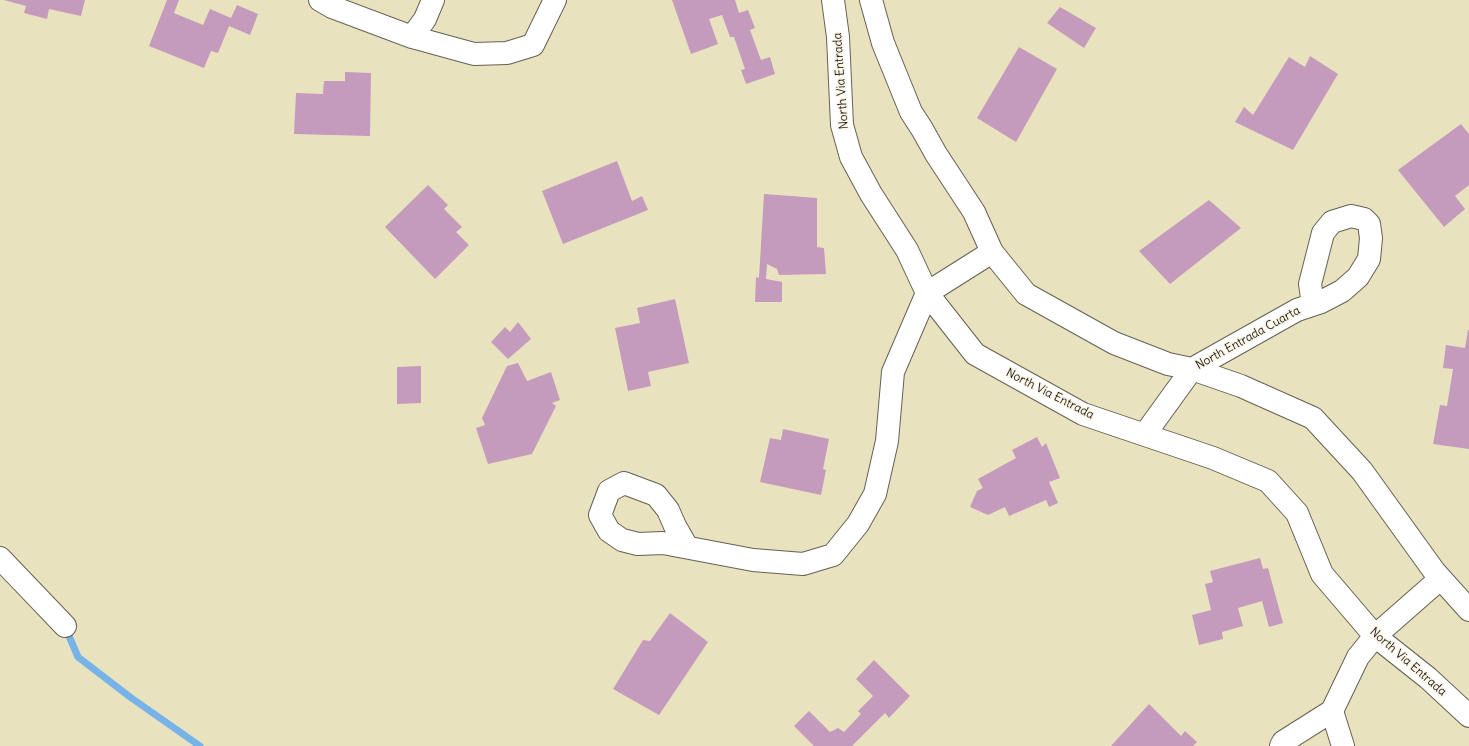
<!DOCTYPE html>
<html>
<head>
<meta charset="utf-8">
<style>
	body { margin:0 }
	canvas { display:block; background:#e9e2be }
</style>
</head>
<body>
<canvas width="1469" height="746"></canvas>
<script>
const g = document.querySelector('canvas').getContext('2d');
g.lineJoin = 'round';
const toPath = rows => new Path2D(rows.map(r => 'M' + r).join(''));
function strokePath(path, color, width, dash) { g.strokeStyle = color; g.lineWidth = width; g.lineCap = dash ? 'butt' : 'round'; g.setLineDash(dash || []); g.stroke(path); }
function paint(path, color) { g.fillStyle = color; g.fill(path, 'evenodd'); }
function drawText(font, color, halo, rows, align = 'center') {
  g.font = font + ' Delius,sans-serif'; g.lineWidth = 3; g.setLineDash([]); g.textBaseline = 'middle'; g.strokeStyle = halo; g.fillStyle = color; for (const [text, x, y, turn = 0] of rows) {
    g.save(); g.translate(x, y); g.rotate((+turn || 0) * Math.PI / 180); g.textAlign = isNaN(turn) ? turn : align; if (halo) g.strokeText(text, 0, 0); g.fillText(text, 0, 0); g.restore();
  }
}
strokePath(toPath([
	[66,629,78,657,130,697,200,746]
]), '#77b3e9', 7);
paint(toPath([
	[4,0,85,0,81,16,49,9,47,19,24,13,26,6],
	[167,0,179,0,174,13,203,25,210,9,231,18,237,5,258,14,250,35,229,26,218,53,211,51,204,68,149,46],
	[672,0,735,0,739,13,748,10,755,28,750,30,761,60,770,57,775,74,746,84,741,70,745,69,734,37,730,37,722,15,709,19,718,44,691,54],
	[1060,7,1096,28,1084,48,1047,23],
	[1019,47,1057,69,1016,142,977,118],
	[1310,56,1338,74,1293,150,1235,122,1244,107,1253,115,1289,57,1305,67],
	[345,72,371,73,370,136,294,134,296,93,323,94,324,81,345,81],
	[1461,124,1469,134,1469,185,1455,196,1465,209,1444,227,1398,170],
	[617,161,632,201,642,196,648,210,563,244,542,191],
	[428,185,448,205,444,209,462,227,456,232,469,245,435,279,385,227],
	[764,194,817,198,817,247,824,248,826,274,779,275,777,269,767,264,766,279,782,282,782,302,755,302,756,277,759,278],
	[1209,200,1241,228,1170,284,1139,251],
	[675,299,689,363,648,372,651,386,628,391,615,328,640,323,637,308],
	[518,322,531,339,508,359,491,342,505,327,510,332],
	[1468,330,1469,330,1469,449,1433,444,1440,405,1447,406,1453,369,1443,368,1446,345,1465,348],
	[518,363,527,381,551,372,560,400,552,403,556,406,532,454,488,464,476,428,485,425,482,418,507,366],
	[421,366,421,403,397,404,397,367],
	[783,429,829,439,823,469,826,470,821,495,760,482,770,438,781,440],
	[1037,437,1042,447,1046,443,1060,478,1049,482,1058,503,1049,507,1046,500,1009,516,1005,507,988,515,970,507,977,491,983,488,978,479,1016,458,1012,450],
	[1260,558,1263,569,1268,568,1283,623,1269,627,1262,601,1238,608,1243,626,1222,632,1223,639,1199,645,1192,615,1211,610,1205,584,1213,582,1210,571],
	[670,613,708,642,659,715,613,689,643,640,650,641],
	[874,660,910,696,889,718,885,713,852,746,814,746,794,726,809,711,830,732,838,728,844,732,861,714,858,711,873,696,856,679],
	[1149,704,1181,736,1185,731,1197,742,1193,746,1111,746]
]), '#c49bbd');
const minor = toPath([
	[320,0,332,7,412,37,474,54,507,53,533,45,555,0],
	[833,0,838,37,842,125,851,157,871,194,907,250,927,293,975,354,1083,414,1213,458,1268,481,1297,513,1322,574,1375,636,1428,678,1469,716],
	[871,0,883,43,911,112,922,129,936,154,974,212,992,252,1026,294,1114,343,1168,364,1192,369,1241,386,1313,418,1362,471,1434,571,1469,610],
	[412,37,425,19,433,0],
	[1145,434,1192,369,1297,310,1321,302,1342,291,1358,277,1369,259,1371,238,1369,224,1364,219,1351,216,1332,222,1323,233,1310,284,1313,304],
	[687,547,675,526,668,510,656,495,624,483,609,491,600,515,609,531,622,540,638,544,663,543,753,560,803,564,833,555,858,524,875,494,887,441,893,372,927,293,992,252],
	[0,558,65,626],
	[1332,711,1343,746],
	[1281,746,1283,742,1332,711,1358,657,1375,636,1440,579]
]);
strokePath(minor, '#646155', 24);
strokePath(minor, '#fff', 22);
drawText('12px', '#1c1c1c', '#fcf5e5', [
	["North Via Entrada",841,81,-94],
	["North Entrada Cuarta",1248,338,-29],
	["North Via Entrada",1050,394,27],
	["North Via Entrada",1408,662,41]
]);
</script>
</body>
</html>
